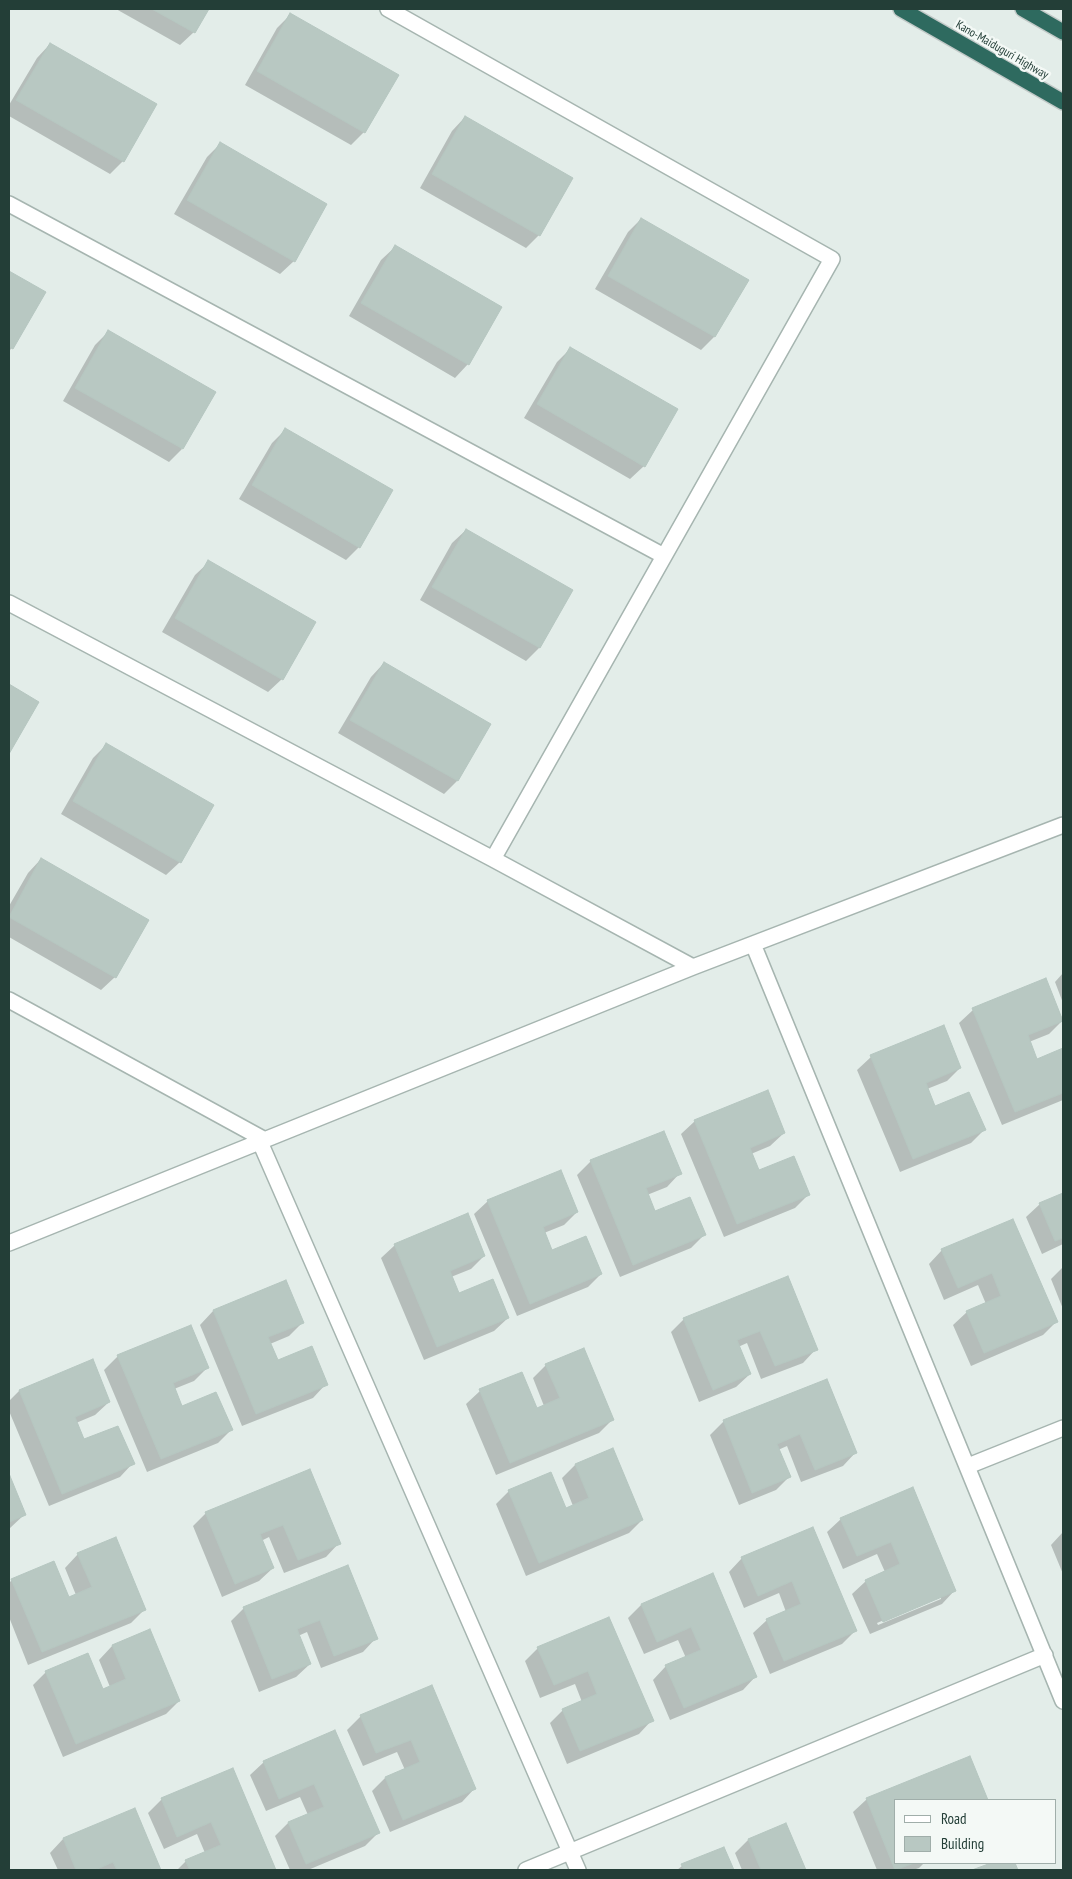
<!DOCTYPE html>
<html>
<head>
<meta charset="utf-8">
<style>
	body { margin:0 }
	#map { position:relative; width:1072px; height:1879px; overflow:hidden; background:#e3ede9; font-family:"PT Sans Narrow",sans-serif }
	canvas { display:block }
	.frame { position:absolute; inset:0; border:10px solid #233e37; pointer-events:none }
	.legend { position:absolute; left:894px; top:1799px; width:162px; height:65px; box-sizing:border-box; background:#f4f9f6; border:1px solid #a0aeaa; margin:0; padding:6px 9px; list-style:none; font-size:15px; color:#233e37 }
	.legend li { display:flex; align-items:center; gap:10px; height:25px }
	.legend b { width:25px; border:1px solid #a0aeaa }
</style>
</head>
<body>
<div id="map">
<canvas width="1072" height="1879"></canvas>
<div class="frame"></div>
<ul class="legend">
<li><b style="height:6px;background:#fff"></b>Road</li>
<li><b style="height:14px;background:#b8c8c2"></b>Building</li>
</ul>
</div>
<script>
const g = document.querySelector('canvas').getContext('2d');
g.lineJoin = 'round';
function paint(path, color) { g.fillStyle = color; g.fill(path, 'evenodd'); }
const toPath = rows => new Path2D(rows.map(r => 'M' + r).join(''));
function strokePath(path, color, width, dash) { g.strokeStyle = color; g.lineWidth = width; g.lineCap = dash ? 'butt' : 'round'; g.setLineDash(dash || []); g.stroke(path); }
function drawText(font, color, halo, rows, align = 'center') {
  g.font = font + ' "PT Sans Narrow",sans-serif'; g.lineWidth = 5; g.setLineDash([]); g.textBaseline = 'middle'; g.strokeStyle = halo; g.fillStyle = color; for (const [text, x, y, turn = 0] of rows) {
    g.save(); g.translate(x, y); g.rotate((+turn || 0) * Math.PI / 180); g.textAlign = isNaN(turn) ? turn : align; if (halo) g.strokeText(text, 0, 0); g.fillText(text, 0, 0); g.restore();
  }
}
paint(toPath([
	[116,9,207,9,194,32,180,45],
	[290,15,364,132,351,145,245,85,277,28],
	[50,44,123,161,110,174,9,116,9,105,37,58],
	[465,117,539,235,526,248,420,188,452,131],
	[220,144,294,261,280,274,174,214,207,157],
	[641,219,747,281,714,337,701,350,595,289,628,232],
	[395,247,468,364,455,378,349,316,381,260],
	[9,272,44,292,9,352],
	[108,332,182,449,169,462,63,401,95,345],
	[570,349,644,466,630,479,524,418,557,362],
	[285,430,359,547,346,560,239,499,272,443],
	[466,530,572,591,539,648,526,661,420,600,452,543],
	[209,562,282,679,268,692,162,632,195,575],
	[384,663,490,724,457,781,444,794,338,733,371,677],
	[9,686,38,702,9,752],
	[106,745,180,862,166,875,61,814,93,758],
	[41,859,115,977,101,990,9,937,9,906,28,873],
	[1063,973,1063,1003,1055,982],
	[973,1010,1062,1021,1049,1034,1029,1042,1037,1060,1063,1049,1063,1100,1002,1125,959,1023],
	[943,1027,960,1068,947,1081,927,1089,935,1107,984,1130,971,1143,900,1172,857,1070,871,1057],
	[695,1121,784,1133,770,1146,751,1154,759,1172,808,1195,795,1208,724,1237,681,1134],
	[591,1161,680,1173,667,1187,647,1195,655,1212,704,1235,691,1248,620,1277,577,1175],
	[1063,1194,1063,1244,1042,1254,1026,1217,1040,1204],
	[488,1201,577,1212,564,1225,544,1233,551,1252,601,1274,588,1287,517,1316,474,1214],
	[1013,1220,1056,1322,1043,1335,971,1366,953,1325,967,1312,986,1304,978,1285,944,1300,929,1264,942,1250],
	[395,1245,484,1256,471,1269,451,1277,458,1295,508,1318,494,1331,424,1360,381,1258],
	[1063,1267,1063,1309,1051,1279],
	[787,1277,816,1349,803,1363,761,1379,747,1343,738,1347,750,1374,736,1387,699,1402,671,1332,684,1319],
	[286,1282,303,1322,289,1336,270,1344,277,1362,326,1384,313,1398,242,1426,200,1325,213,1311],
	[190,1327,207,1368,194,1381,174,1389,182,1407,231,1430,218,1443,147,1472,104,1370,118,1356],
	[92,1361,109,1402,95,1415,76,1423,83,1441,133,1463,120,1477,49,1506,9,1411,9,1401,19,1391],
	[546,1365,612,1420,599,1433,496,1475,466,1404,480,1391,536,1409,544,1406,533,1378],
	[827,1380,856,1452,843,1466,801,1482,787,1446,778,1450,789,1477,776,1490,739,1505,710,1435,724,1421],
	[613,1450,642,1520,629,1533,526,1576,496,1504,509,1491,565,1509,573,1506,562,1478,575,1465],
	[309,1471,339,1543,326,1557,284,1573,269,1537,261,1541,273,1568,259,1581,222,1597,193,1526,206,1513],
	[9,1478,25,1514,9,1529],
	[912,1489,955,1590,942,1604,870,1634,852,1594,866,1581,885,1572,877,1554,843,1569,827,1532,841,1519],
	[941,1596,941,1599,878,1625,877,1623],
	[813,1529,856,1630,842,1644,770,1674,753,1633,767,1620,786,1612,779,1593,744,1608,729,1572,742,1558],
	[1063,1532,1063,1574,1051,1545],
	[78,1554,145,1609,131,1623,28,1665,9,1617,9,1583,12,1580,68,1599,76,1595,65,1568],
	[347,1567,376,1638,363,1652,321,1668,307,1632,298,1636,310,1664,296,1677,259,1692,231,1621,244,1608],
	[712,1575,756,1676,743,1690,670,1720,653,1680,666,1666,686,1658,678,1640,644,1654,628,1618,641,1605],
	[609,1618,652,1720,639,1734,567,1764,550,1723,563,1710,582,1702,575,1684,540,1698,525,1661,538,1648],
	[149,1631,179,1701,166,1714,63,1757,33,1685,46,1672,102,1690,110,1687,99,1660,112,1646],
	[431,1687,475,1788,462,1802,390,1832,372,1791,385,1778,405,1770,397,1752,363,1766,347,1730,361,1716],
	[334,1732,378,1833,365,1846,308,1870,290,1870,275,1836,288,1823,308,1815,300,1797,266,1811,250,1775,264,1762],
	[970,1758,987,1800,896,1800,896,1863,924,1863,919,1868,913,1870,877,1870,853,1812,867,1799],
	[232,1770,275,1870,177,1870,186,1861,205,1853,197,1834,164,1849,148,1813,161,1800],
	[134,1810,160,1870,58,1870,50,1853,63,1839],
	[786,1825,805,1870,742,1870,735,1853,748,1840],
	[723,1849,733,1870,677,1870,682,1866],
	[994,1863,1014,1863,1017,1870,975,1870]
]), '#0003');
const building = toPath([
	[152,9,209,9,195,33,152,9],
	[290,13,399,75,365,133,257,71,290,13],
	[50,43,157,104,124,162,16,100,50,43],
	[465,116,573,178,540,236,432,174,465,116],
	[220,142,327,204,295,262,187,200,220,142],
	[641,218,749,280,715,337,608,276,641,218],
	[395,245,502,307,469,365,361,303,395,245],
	[9,271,46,292,13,349,9,347,9,271],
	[108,330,216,392,183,449,75,388,108,330],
	[570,347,678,409,645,467,537,404,570,347],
	[285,428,393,490,360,548,252,485,285,428],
	[466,529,573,590,540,648,432,587,466,529],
	[208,560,316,622,283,680,175,618,208,560],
	[384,662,491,724,458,781,350,720,384,662],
	[9,684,39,702,9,754,9,684],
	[106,743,214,805,181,863,73,801,106,743],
	[41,858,149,920,116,978,9,917,41,858],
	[1046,978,1063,1021,1028,1035,1037,1059,1063,1048,1063,1093,1015,1112,972,1008,1046,978],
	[944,1025,961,1068,926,1083,935,1106,969,1092,986,1130,913,1159,870,1055,944,1025],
	[768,1090,785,1133,750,1148,759,1170,794,1156,810,1195,737,1224,694,1120,768,1090],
	[664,1131,682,1174,646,1188,655,1211,690,1197,706,1235,633,1265,590,1160,664,1131],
	[561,1170,578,1212,543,1227,552,1250,586,1236,602,1274,530,1304,487,1200,561,1170],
	[1063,1193,1063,1238,1055,1241,1039,1203,1063,1193],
	[468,1213,485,1256,450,1271,459,1293,493,1279,509,1318,437,1347,394,1244,468,1213],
	[1013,1219,1058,1322,984,1353,966,1311,1001,1296,992,1273,958,1288,941,1249,1013,1219],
	[788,1276,818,1350,775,1366,760,1331,737,1340,751,1374,713,1390,683,1318,788,1276],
	[286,1280,304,1323,268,1337,278,1360,312,1346,328,1385,256,1414,213,1310,286,1280],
	[191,1325,209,1368,173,1383,182,1406,216,1392,233,1430,161,1459,117,1355,191,1325],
	[584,1348,614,1420,510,1463,479,1389,522,1372,537,1408,560,1398,545,1364,584,1348],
	[93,1359,110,1402,75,1417,84,1439,118,1426,135,1464,62,1494,19,1390,93,1359],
	[827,1379,857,1453,815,1470,800,1434,777,1444,791,1477,752,1493,723,1420,827,1379],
	[613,1448,643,1520,539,1563,508,1490,551,1472,566,1508,589,1498,575,1464,613,1448],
	[310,1469,341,1544,298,1560,283,1525,260,1534,274,1568,235,1584,205,1512,310,1469],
	[10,1476,26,1515,9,1522,9,1477,10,1476],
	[913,1487,956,1591,883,1622,865,1580,900,1564,891,1542,857,1556,840,1518,913,1487],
	[813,1527,857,1631,784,1661,766,1619,801,1604,792,1581,758,1596,741,1557,813,1527],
	[116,1537,146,1610,42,1652,11,1579,54,1561,69,1597,92,1587,77,1553,116,1537],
	[348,1565,378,1639,334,1656,320,1620,297,1629,311,1664,272,1679,243,1607,348,1565],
	[713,1573,757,1677,684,1708,665,1665,701,1650,691,1627,657,1642,641,1604,713,1573],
	[609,1617,654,1721,580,1751,562,1709,597,1694,588,1671,554,1685,537,1647,609,1617],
	[150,1629,180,1701,76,1744,45,1671,88,1653,103,1689,126,1679,112,1645,150,1629],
	[432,1685,476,1789,403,1820,385,1777,420,1762,411,1740,376,1753,360,1715,432,1685],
	[335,1730,380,1833,306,1864,288,1822,324,1807,314,1784,279,1799,263,1761,335,1730],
	[970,1756,988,1800,896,1800,896,1863,914,1863,895,1870,866,1798,970,1756],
	[233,1768,276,1870,190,1870,185,1860,221,1845,211,1822,177,1837,161,1798,233,1768],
	[135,1808,161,1870,117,1870,113,1862,95,1870,76,1870,63,1838,135,1808],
	[786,1823,806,1870,761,1870,748,1839,786,1823],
	[724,1847,734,1870,684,1870,681,1864,724,1847],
	[991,1863,1015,1863,1018,1870,972,1870,991,1863]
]);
paint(building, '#b8c8c2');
strokePath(building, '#b5c6c0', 1);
const minor = toPath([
	[388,9,832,259,493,859],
	[9,204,664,556],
	[9,603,493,859,693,967],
	[753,944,1063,1701],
	[9,1000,265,1140],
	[260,1142,578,1870],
	[9,1243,693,967,1063,825],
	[968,1466,1063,1428],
	[526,1870,1045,1655]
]);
const highway = toPath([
	[901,9,1063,102],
	[1023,9,1063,32]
]);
strokePath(minor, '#a6b5b0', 18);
strokePath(highway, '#c1c9c7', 18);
strokePath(minor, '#fff', 15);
strokePath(highway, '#2e6a5f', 15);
drawText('12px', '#233e37', '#f4f9f6', [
	["Kano-Maiduguri Highway",1002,50,30]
]);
</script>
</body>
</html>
